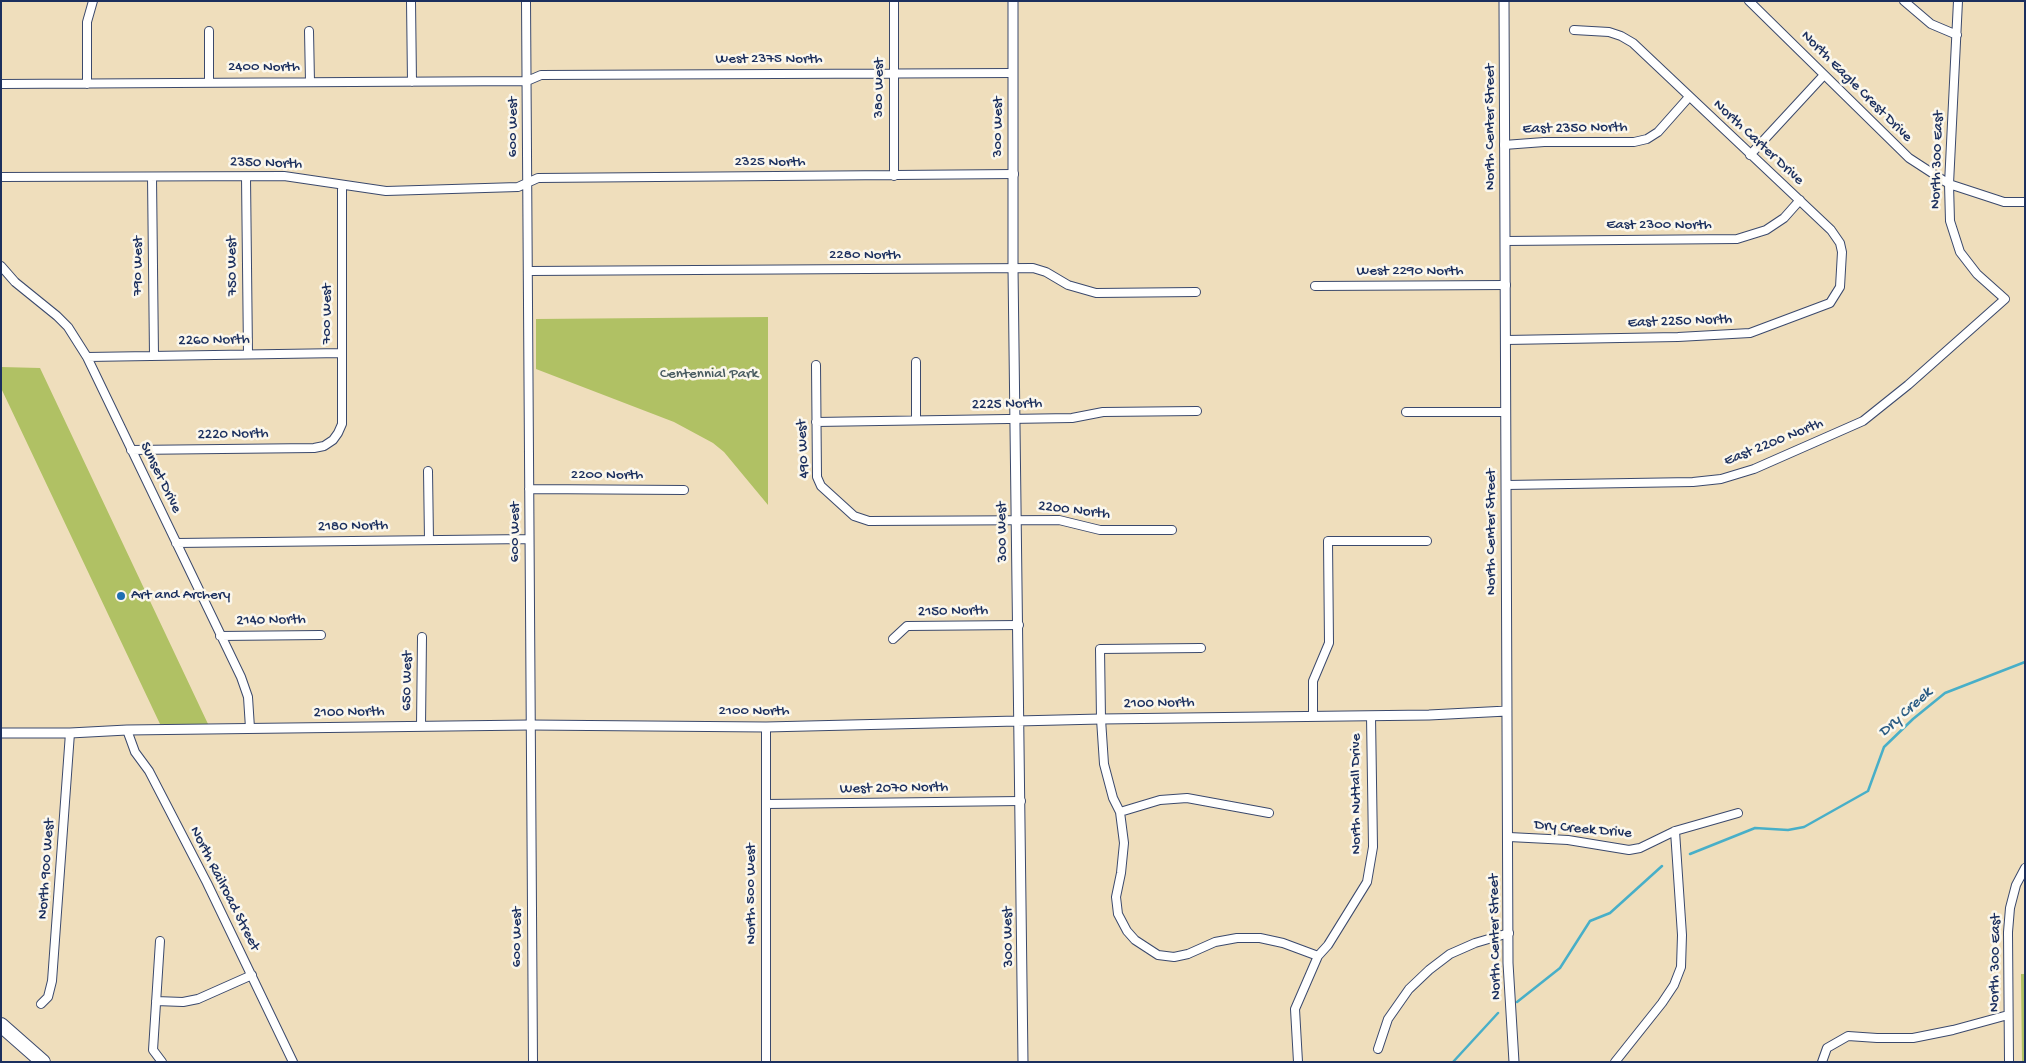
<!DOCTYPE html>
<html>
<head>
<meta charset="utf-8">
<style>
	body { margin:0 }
	#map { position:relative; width:2026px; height:1063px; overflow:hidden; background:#efdebc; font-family:"Gochi Hand",sans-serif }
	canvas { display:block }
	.frame { position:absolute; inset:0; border:2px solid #1b2f5e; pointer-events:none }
</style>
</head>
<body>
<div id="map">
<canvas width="2026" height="1063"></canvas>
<div class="frame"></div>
</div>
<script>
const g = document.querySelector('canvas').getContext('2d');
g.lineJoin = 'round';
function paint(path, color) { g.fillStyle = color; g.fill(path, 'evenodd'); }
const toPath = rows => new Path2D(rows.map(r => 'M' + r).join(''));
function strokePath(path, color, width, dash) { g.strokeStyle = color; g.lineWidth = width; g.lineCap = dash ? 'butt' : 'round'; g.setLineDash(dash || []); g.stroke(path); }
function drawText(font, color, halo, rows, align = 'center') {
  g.font = font + ' "Gochi Hand",sans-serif'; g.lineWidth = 5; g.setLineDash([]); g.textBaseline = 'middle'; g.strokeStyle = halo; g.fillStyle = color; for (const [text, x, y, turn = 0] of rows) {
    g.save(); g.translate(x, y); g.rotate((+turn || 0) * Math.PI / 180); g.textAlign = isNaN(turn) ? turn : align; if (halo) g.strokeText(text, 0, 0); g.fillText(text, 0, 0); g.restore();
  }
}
paint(toPath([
	[768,317,768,505,724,452,713,443,674,422,536,369,536,319],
	[1,367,40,368,208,724,160,724,1,388],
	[2021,974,2025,974,2025,1062,2022,1062]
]), '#b0c164');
strokePath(toPath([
	[1690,854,1755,828,1788,830,1804,827,1868,791,1884,747,1913,719,1945,693,2025,662],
	[1517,1002,1560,968,1590,921,1610,913,1662,866],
	[1453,1062,1498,1013]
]), '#48afc8', 2.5);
const minor = toPath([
	[411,1,412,82],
	[526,1,533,1062],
	[894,1,894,176],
	[1749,1,1909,158,1949,184,2004,202,2025,202],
	[1904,1,1931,24,1957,35],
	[209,31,209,82],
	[309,31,310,82],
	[1,84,527,81,541,75,1013,73],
	[87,84,87,22,93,1],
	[1504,145,1544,142,1634,142,1647,139,1658,132,1689,97],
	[1750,155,1824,75],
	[1,177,284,176,386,191,518,187,538,178,1014,174],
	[152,177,154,356],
	[246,177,248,354],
	[1505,241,1737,239,1766,230,1784,218,1800,200],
	[1,266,15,282,57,316,68,327,87,357,241,677,248,697,250,728],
	[529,271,1033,268,1046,272,1068,285,1096,293,1196,292],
	[1315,286,1506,285],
	[1506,340,1678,337,1750,333,1830,303,1840,287,1842,252,1840,243,1831,230,1633,43,1621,36,1609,32,1574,30],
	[87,357,342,353],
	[916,362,916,420],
	[816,365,817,477,821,486,854,516,869,521,1059,520,1100,530,1172,530],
	[1406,412,1505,412],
	[816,422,1072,418,1103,412,1197,411],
	[131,450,314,448,324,446,333,440,338,433,342,424,342,185],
	[428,471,429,540],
	[1506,485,1693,482,1721,479,1754,469,1863,421,1908,385,2005,299,1977,274,1960,252,1950,221,1949,184,1958,1],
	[529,489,684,490],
	[176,543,529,539],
	[220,636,321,635],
	[893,639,907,626,1019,625],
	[1201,648,1100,649,1101,719,1104,764,1113,798,1120,812,1124,843,1121,873,1116,897,1118,914,1127,931,1135,940,1158,955,1174,957,1188,954,1215,942,1237,938,1260,938,1283,943,1318,956],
	[1313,716,1313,681,1329,643,1328,541,1427,541],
	[421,726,422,637],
	[127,730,135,752,149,771,207,883,293,1062],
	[766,804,1021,801],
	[1120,812,1160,800,1187,798,1269,813],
	[1509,837,1568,840,1629,850,1640,848,1675,831,1738,813],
	[160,941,153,1050,162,1062],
	[156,1001,183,1002,198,999,252,975],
	[41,1004,48,997,52,981,70,733],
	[1378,1049,1388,1019,1409,989,1429,970,1450,954,1475,943,1509,933],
	[766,1062,766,727],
	[1298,1062,1295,1009,1318,956,1328,945,1367,882,1373,847,1371,716],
	[1615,1062,1662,1003,1674,985,1681,967,1682,935,1675,831],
	[1822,1062,1827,1048,1848,1036,1877,1038,1913,1038,1953,1030,2008,1015],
	[2009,1062,2008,932,2010,908,2016,885,2025,868]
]);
const tertiary = toPath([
	[1013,1,1013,268,1023,1062],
	[1504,1,1508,963,1514,1062],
	[1,733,70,733,127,730,530,725,766,727,1101,719,1429,715,1507,711]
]);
const motorway = toPath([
	[1,1025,43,1062]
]);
strokePath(minor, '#3b496c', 10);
strokePath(tertiary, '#3b496c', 11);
strokePath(motorway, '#3b496c', 16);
strokePath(minor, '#fff', 8);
strokePath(tertiary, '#fff', 9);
strokePath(motorway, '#fff', 14);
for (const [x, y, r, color] of [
	[121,596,5,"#1f6fb2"]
]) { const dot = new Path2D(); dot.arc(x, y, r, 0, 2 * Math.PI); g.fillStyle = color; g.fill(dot); strokePath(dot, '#fbf7ec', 2); }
drawText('15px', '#1b2f5e', '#fbf7ec', [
	["West 2375 North",769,60],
	["2400 North",264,68],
	["North Eagle Crest Drive",1856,87,45],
	["380 West",880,88,-90],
	["600 West",514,127,-90],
	["300 West",999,127,-90],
	["North Center Street",1491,127,-90],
	["East 2350 North",1575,129,-1],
	["North Carter Drive",1758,143,43],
	["North 300 East",1938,160,-88],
	["2325 North",770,163],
	["2350 North",266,164,2],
	["East 2300 North",1659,226],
	["2280 North",865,256],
	["790 West",139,266,-90],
	["750 West",233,266,-91],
	["West 2290 North",1410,272],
	["700 West",328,314,-90],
	["East 2250 North",1680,322,-2],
	["2260 North",214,341,-1],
	["2225 North",1007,405,-1],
	["2220 North",233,435,-1],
	["East 2200 North",1774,443,-22],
	["490 West",804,449,-93],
	["2200 North",607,476],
	["Sunset Drive",160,478,64],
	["2200 North",1074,511,7],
	["2180 North",353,527,-1],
	["600 West",516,532,-90],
	["300 West",1003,532,-91],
	["North Center Street",1492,532,-90],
	["2150 North",953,612,-1],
	["2140 North",271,621,-1],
	["650 West",408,681,-89],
	["2100 North",1159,704,-1],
	["2100 North",754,712],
	["2100 North",349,713,-1],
	["West 2070 North",894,789,-1],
	["North Nuttall Drive",1357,794,-90],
	["Dry Creek Drive",1583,830,5],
	["North 900 West",47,869,-86],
	["North Railroad Street",224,889,63],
	["North 500 West",752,894,-90],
	["600 West",518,937,-90],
	["300 West",1009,937,-91],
	["North Center Street",1496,937,-91],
	["North 300 East",1996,963,-89]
]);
drawText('15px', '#485b60', '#fbf7ec', [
	["Centennial Park",709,375]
]);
drawText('15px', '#1b2f5e', '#fbf7ec', [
	["Art and Archery",131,596]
], 'left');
drawText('italic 16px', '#2b5c83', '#fbf7ec', [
	["Dry Creek",1906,713,-42]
]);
</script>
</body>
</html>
